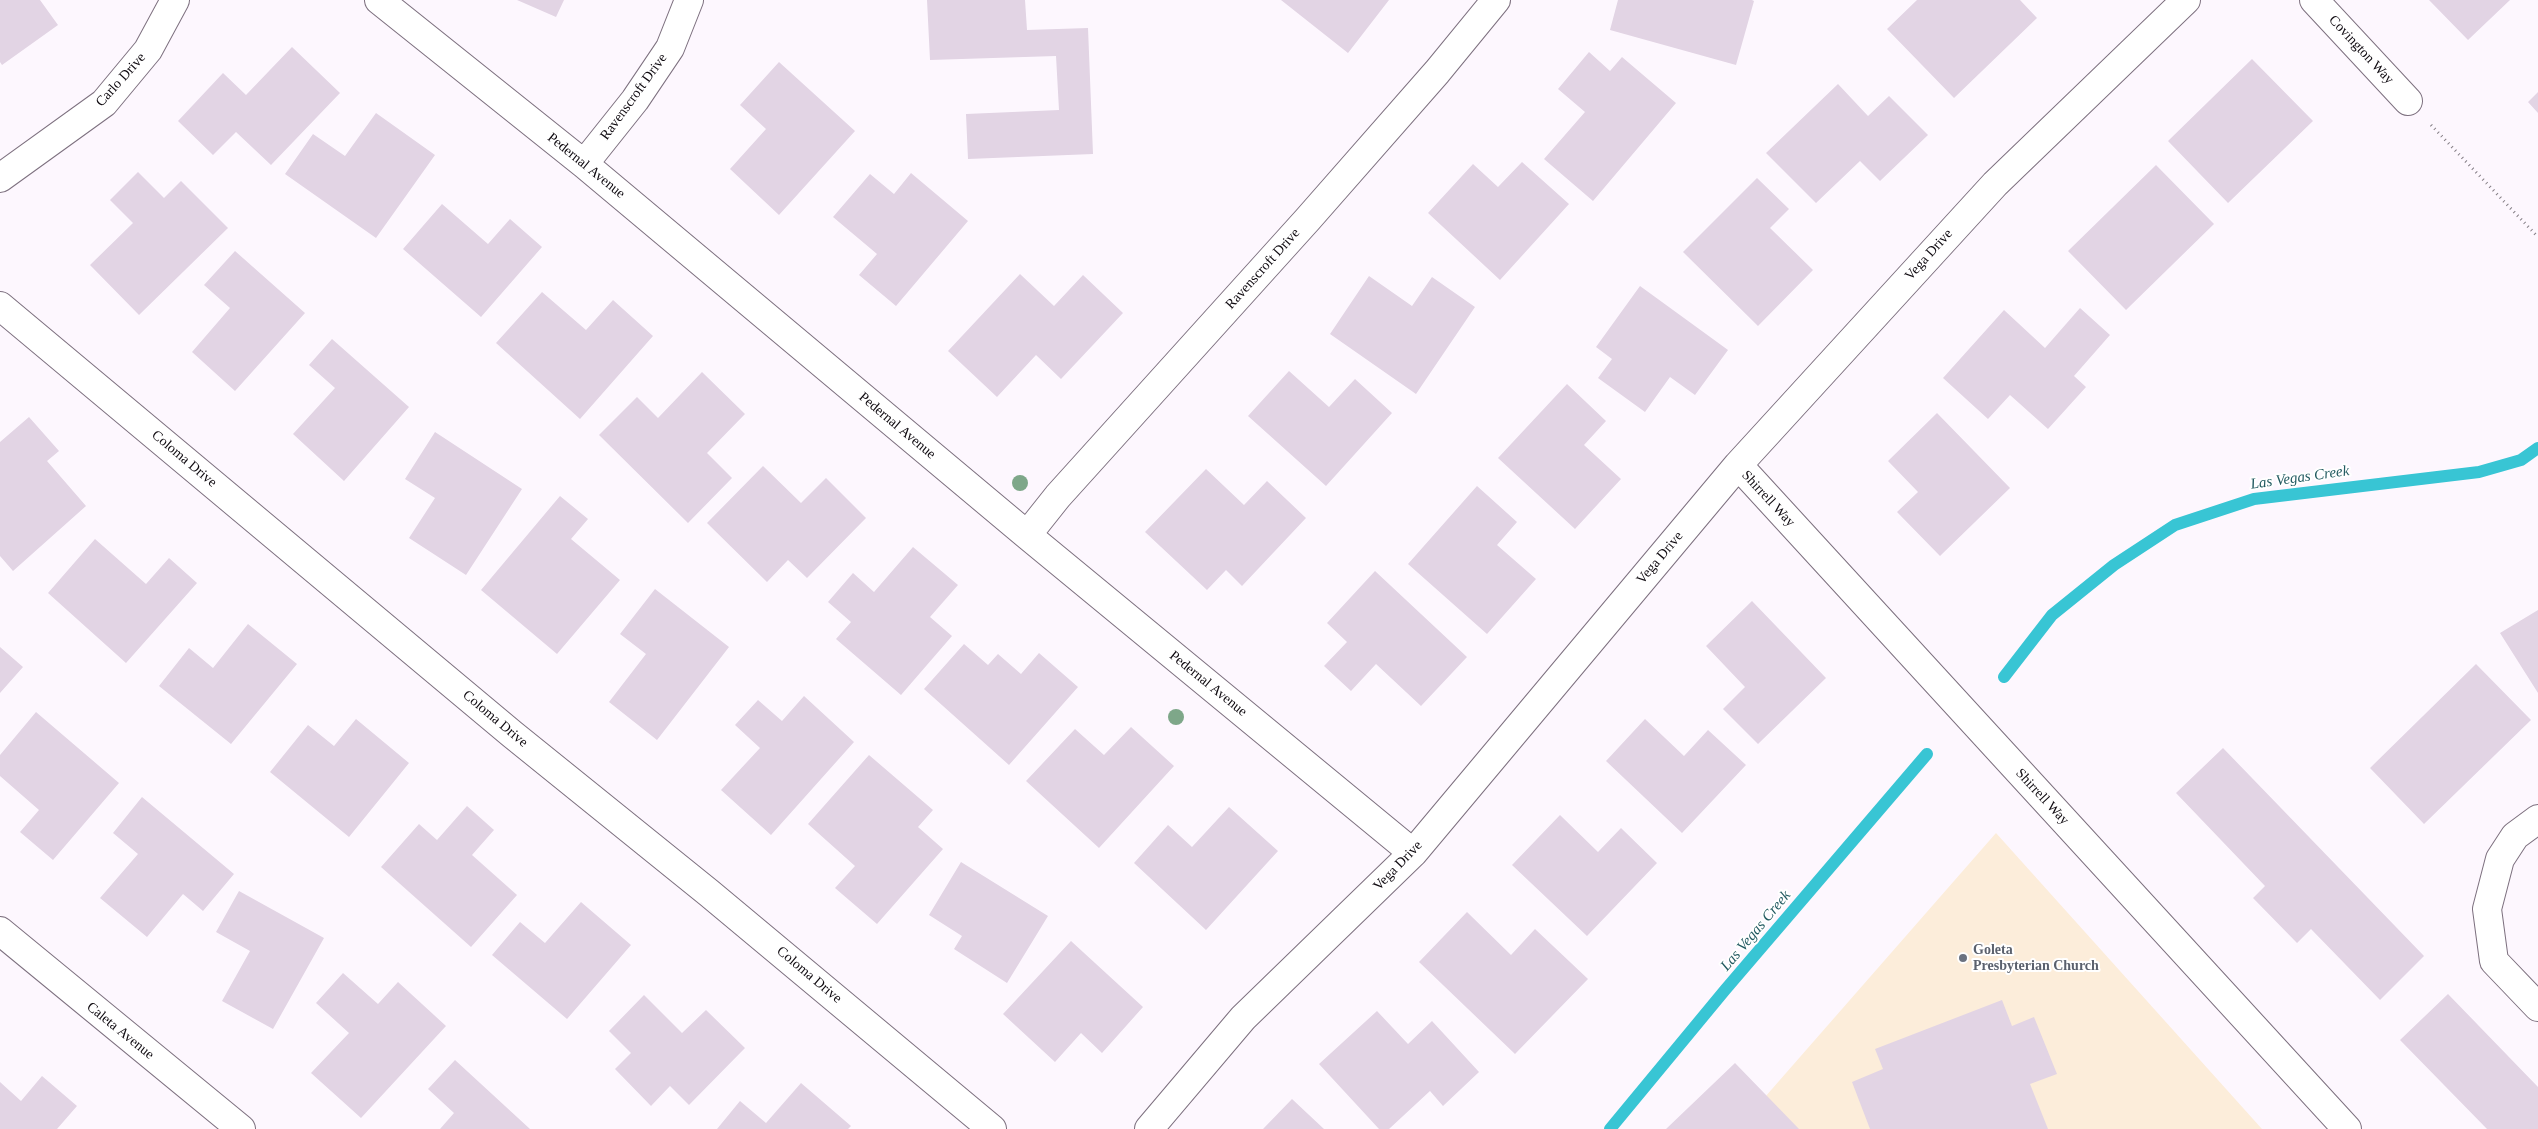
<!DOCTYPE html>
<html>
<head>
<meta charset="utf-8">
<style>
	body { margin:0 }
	canvas { display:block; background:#fdf7fe }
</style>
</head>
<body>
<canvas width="2538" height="1129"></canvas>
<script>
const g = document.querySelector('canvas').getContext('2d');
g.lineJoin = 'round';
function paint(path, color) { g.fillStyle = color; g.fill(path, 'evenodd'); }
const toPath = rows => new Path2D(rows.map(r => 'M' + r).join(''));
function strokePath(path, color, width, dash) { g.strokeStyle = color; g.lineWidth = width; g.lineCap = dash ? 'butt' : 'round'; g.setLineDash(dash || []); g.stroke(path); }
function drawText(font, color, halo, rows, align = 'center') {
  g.font = font + ' Georgia,serif'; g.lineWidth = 4; g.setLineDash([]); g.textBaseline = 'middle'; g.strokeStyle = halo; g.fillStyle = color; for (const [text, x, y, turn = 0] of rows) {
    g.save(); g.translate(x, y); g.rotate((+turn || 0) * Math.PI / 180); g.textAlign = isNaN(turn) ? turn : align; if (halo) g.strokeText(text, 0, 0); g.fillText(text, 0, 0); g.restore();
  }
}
paint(toPath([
	[1996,833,2262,1129,1737,1129]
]), '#fcedda');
strokePath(toPath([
	[2004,677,2052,615,2114,565,2175,525,2254,499,2479,472,2521,460,2538,448],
	[1610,1129,1725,990,1927,754]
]), '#38c5d4', 12);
paint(toPath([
	[0,0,40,0,58,25,2,65,0,62],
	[517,0,564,0,556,17],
	[927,0,1025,0,1027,30,1088,28,1093,154,968,159,966,114,1059,110,1056,56,930,60],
	[1281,0,1389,0,1348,53],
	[1618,0,1752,0,1754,1,1736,65,1610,30],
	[1917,0,2020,0,2037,18,1954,98,1887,29],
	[2429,0,2510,0,2468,40],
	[292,47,340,93,271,165,236,132,213,155,178,121,223,73,246,95],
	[1589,52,1610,71,1622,57,1676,103,1593,201,1544,159,1585,112,1558,89],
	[2252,59,2313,121,2228,203,2168,141],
	[779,62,855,131,779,215,730,169,766,129,740,105],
	[1838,84,1868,116,1889,96,1928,135,1880,181,1860,161,1816,203,1766,153],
	[2538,92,2538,113,2528,102],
	[376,113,435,155,376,238,285,174,313,134,345,156],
	[1522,162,1569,204,1500,280,1428,213,1473,164,1498,187],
	[2156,165,2214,224,2126,310,2068,251],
	[138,172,164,198,181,181,228,228,139,315,90,265,133,223,110,200],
	[911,173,968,221,896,306,859,275,877,254,833,217,870,174,894,194],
	[1757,178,1789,209,1770,228,1813,270,1758,326,1683,252],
	[442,204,488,244,510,219,542,247,481,317,403,249],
	[235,251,305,313,235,391,192,352,230,308,204,285],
	[1020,274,1054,306,1083,275,1123,313,1061,379,1036,355,997,397,948,351],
	[1369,276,1412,306,1432,277,1475,307,1416,394,1330,334],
	[1640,286,1728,350,1695,395,1670,377,1645,412,1598,378,1612,359,1596,347],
	[542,292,586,330,613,300,653,336,580,419,496,343],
	[2080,308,2110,335,2074,376,2086,387,2048,429,2010,395,1988,419,1943,378,2004,310,2045,348],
	[332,339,409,407,344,481,293,434,335,388,309,365],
	[1289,371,1329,407,1355,379,1392,413,1326,486,1248,416],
	[702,372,745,414,707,453,732,478,688,523,599,435,637,397,658,418],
	[1567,384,1606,421,1584,445,1621,479,1575,529,1498,458],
	[1937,413,2010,488,1940,556,1897,512,1918,492,1888,461],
	[29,417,59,451,47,461,86,506,13,571,0,556,0,442],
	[435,432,522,489,466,575,409,538,435,498,405,479],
	[763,466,801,503,826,478,866,518,807,578,788,560,767,582,707,523],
	[1206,469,1244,505,1267,481,1306,518,1242,586,1226,570,1207,590,1145,532],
	[1477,486,1517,522,1497,545,1536,579,1487,634,1408,564],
	[560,496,588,519,571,539,620,580,557,654,481,590],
	[95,539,146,584,169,558,197,583,126,663,48,593],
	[913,547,958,585,930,617,952,636,901,695,836,639,851,622,828,602,853,573,874,592],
	[1375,571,1467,657,1421,706,1376,664,1351,691,1324,666,1347,642,1327,623],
	[655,589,729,647,657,740,609,702,646,654,620,634],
	[1752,601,1826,678,1758,744,1723,709,1745,687,1706,646],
	[2538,610,2538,693,2500,633],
	[248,624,297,664,231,744,159,686,189,648,213,668],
	[964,644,988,665,998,654,1021,674,1039,653,1078,687,1009,765,924,689],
	[0,647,23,667,0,693],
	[2476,664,2531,720,2424,824,2370,768],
	[804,696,854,742,771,835,721,790,760,748,735,725,758,700,782,721],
	[36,712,119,783,53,860,20,832,39,810,0,776,0,755],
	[356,719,409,763,349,837,270,772,308,725,334,746],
	[1645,719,1684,756,1708,730,1746,765,1682,833,1606,761],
	[1131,727,1174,766,1099,848,1026,781,1075,729,1104,755],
	[2223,748,2424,956,2380,1000,2311,929,2297,943,2253,898,2265,886,2176,793],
	[869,755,933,810,918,827,943,849,877,924,835,888,855,866,808,824],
	[142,797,234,874,203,911,183,894,147,937,100,898,138,854,113,833],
	[467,806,494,830,472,855,517,895,471,947,381,867,419,824,437,840],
	[1229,807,1278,851,1206,930,1134,863,1168,825,1192,847],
	[1560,815,1598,852,1621,828,1657,863,1587,936,1512,865],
	[961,862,1048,916,1007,983,954,949,962,936,929,915],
	[239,891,324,938,273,1029,222,1001,250,951,216,932],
	[581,902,631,945,567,1019,492,955,520,922,545,943],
	[1467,912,1511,955,1535,929,1588,979,1515,1054,1419,962],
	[1071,941,1143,1007,1102,1053,1081,1033,1055,1062,1003,1014],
	[343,973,378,1004,398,982,446,1026,361,1118,311,1073,349,1033,316,1003],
	[2448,994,2538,1087,2538,1129,2487,1129,2400,1040],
	[644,995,682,1033,706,1010,745,1048,689,1105,670,1086,651,1106,615,1069,631,1053,609,1031],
	[2002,1000,2012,1026,2034,1017,2057,1074,2030,1084,2048,1129,1870,1129,1852,1082,1883,1069,1875,1049],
	[1377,1011,1408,1044,1432,1021,1479,1072,1443,1106,1430,1091,1389,1129,1379,1129,1319,1064],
	[455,1060,530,1129,440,1129,454,1113,428,1089],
	[1735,1063,1799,1129,1666,1129],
	[42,1076,77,1106,57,1129,0,1129,0,1082,21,1101],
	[801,1083,851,1126,848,1129,717,1129,740,1101,766,1123],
	[1292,1099,1324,1129,1263,1129]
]), '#e2d4e4');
const minor = toPath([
	[379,0,584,164,1027,535,1413,853],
	[2314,0,2408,101],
	[584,164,635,100,670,48,689,0],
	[0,178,104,103,148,50,175,0],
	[0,306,512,734,709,893,992,1129],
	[1738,465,2347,1129],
	[1027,535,1058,496,1308,219,1437,72,1496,0],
	[2538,819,2515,836,2500,859,2487,909,2494,961,2538,1007],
	[0,931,241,1129],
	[1149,1129,1243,1018,1413,853,1738,465,1995,184,2186,0]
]);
strokePath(minor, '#7d707f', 30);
strokePath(toPath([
	[2431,125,2538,237]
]), '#847e85', 3, [1, 4]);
strokePath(minor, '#fff', 28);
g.fillStyle = '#7ea789';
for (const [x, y] of [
	[1020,483],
	[1176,717]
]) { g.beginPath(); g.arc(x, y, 8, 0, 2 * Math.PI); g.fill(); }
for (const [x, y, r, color] of [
	[1963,958,5,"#6b7280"]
]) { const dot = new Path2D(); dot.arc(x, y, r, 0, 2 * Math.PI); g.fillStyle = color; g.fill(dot); strokePath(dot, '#fff', 2); }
drawText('14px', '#0e090f', '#fff', [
	["Covington Way",2361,50,47],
	["Carlo Drive",121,80,-48],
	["Ravenscroft Drive",634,97,-54],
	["Pedernal Avenue",586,166,39],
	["Vega Drive",1929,255,-48],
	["Ravenscroft Drive",1263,269,-48],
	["Pedernal Avenue",897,426,40],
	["Coloma Drive",184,459,40],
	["Shirrell Way",1768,499,47],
	["Vega Drive",1660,558,-50],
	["Pedernal Avenue",1208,684,39],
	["Coloma Drive",495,719,40],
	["Shirrell Way",2042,797,47],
	["Vega Drive",1398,866,-46],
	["Coloma Drive",809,975,40],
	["Caleta Avenue",120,1031,39]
]);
drawText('bold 14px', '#5b616d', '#fff', [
	["Goleta",1973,950],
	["Presbyterian Church",1973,966]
], 'left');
drawText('italic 15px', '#225a60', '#fff', [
	["Las Vegas Creek",2300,478,-8],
	["Las Vegas Creek",1756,931,-50]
]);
</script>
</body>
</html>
